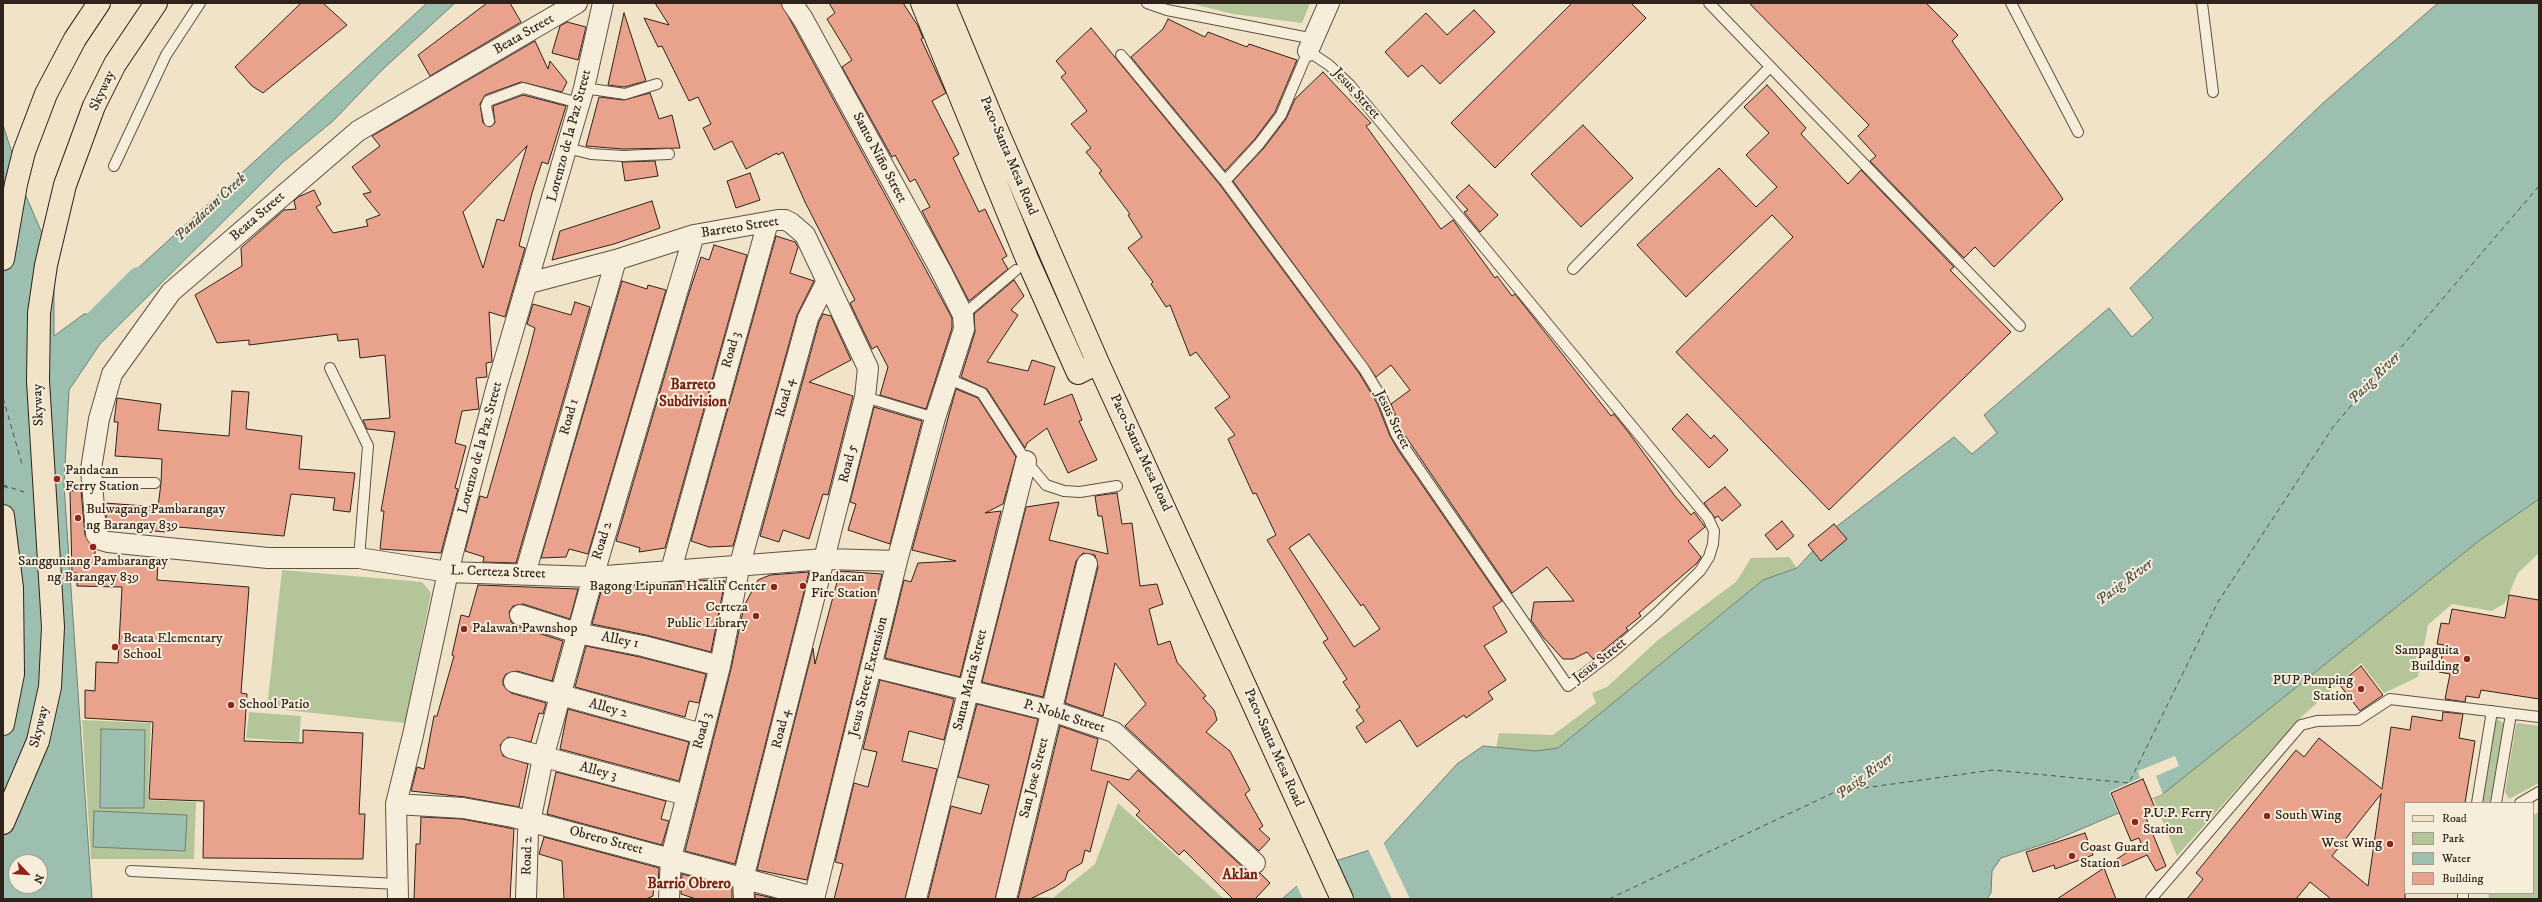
<!DOCTYPE html>
<html>
<head>
<meta charset="utf-8">
<style>
	body { margin:0 }
	#map { position:relative; width:2542px; height:902px; overflow:hidden; background:#f1e3c8; font-family:"IM FELL DW Pica",serif }
	canvas { display:block }
	.frame { position:absolute; inset:0; border:4px solid #2f221b; pointer-events:none }
	.legend { position:absolute; left:2404px; top:802px; width:130px; height:92px; box-sizing:border-box; background:#f6eddb; border:1px solid #a69c8e; margin:0; padding:5px 7px; list-style:none; font-size:12px; color:#2f221b }
	.legend li { display:flex; align-items:center; gap:8px; height:20px }
	.legend b { width:20px; border:1px solid #a69c8e }
	.north { position:absolute; left:8px; top:854px; width:40px; height:40px; box-sizing:border-box; background:#f6eddb; border:1px solid #a69c8e; border-radius:50%; rotate:115deg; font-size:11px; font-weight:700; line-height:16px; text-align:center; color:#2f221b }
	.north::after { content:''; display:block; margin:auto; width:14px; height:18px; background:#8f2418; clip-path:polygon(50% 0,100% 100%,50% 72%,0 100%) }
</style>
</head>
<body>
<div id="map">
<canvas width="2542" height="902"></canvas>
<div class="frame"></div>
<ul class="legend">
<li><b style="height:5px;background:#f1e3c8"></b>Road</li>
<li><b style="height:11px;background:#b5c59a"></b>Park</li>
<li><b style="height:11px;background:#9cbfaf"></b>Water</li>
<li><b style="height:11px;background:#e9a38d"></b>Building</li>
</ul>
<div class="north">N</div>
</div>
<script>
const g = document.querySelector('canvas').getContext('2d');
g.lineJoin = 'round';
function paint(path, color) { g.fillStyle = color; g.fill(path, 'evenodd'); }
const toPath = rows => new Path2D(rows.map(r => 'M' + r).join(''));
function strokePath(path, color, width, dash) { g.strokeStyle = color; g.lineWidth = width; g.lineCap = dash ? 'butt' : 'round'; g.setLineDash(dash || []); g.stroke(path); }
function drawText(font, color, halo, rows, align = 'center') {
  g.font = font + ' "IM FELL DW Pica",serif'; g.lineWidth = 4; g.setLineDash([]); g.textBaseline = 'middle'; g.strokeStyle = halo; g.fillStyle = color; for (const [text, x, y, turn = 0] of rows) {
    g.save(); g.translate(x, y); g.rotate((+turn || 0) * Math.PI / 180); g.textAlign = isNaN(turn) ? turn : align; if (halo) g.strokeText(text, 0, 0); g.fillText(text, 0, 0); g.restore();
  }
}
paint(toPath([
	[1189,3,1310,3,1302,23,1233,14],
	[2539,499,2539,553,2518,573,2505,603,2492,611,2452,604,2428,625,2418,677,2384,693,2361,663,2297,721,2177,856,2153,798,2163,794,2480,540],
	[1789,557,1797,568,1763,580,1558,748,1536,751,1496,748,1499,733,1553,735,1596,703,1592,693,1607,687,1658,640,1736,582,1751,558],
	[282,570,422,582,431,593,405,723,267,708],
	[249,712,301,716,299,742,246,738],
	[2498,719,2504,724,2490,803,2480,803,2495,723],
	[82,720,151,723,148,800,196,802,194,859,91,859],
	[2518,723,2539,726,2539,783,2509,799,2505,792,2516,725],
	[1118,803,1224,899,1012,899,1013,895,1053,898,1095,864],
	[2539,812,2539,899,2489,899,2488,893,2533,893,2533,815]
]), '#b5c59a');
const water = toPath([
	[427,3,455,3,381,71,333,121,283,162,100,344,69,390,64,485,92,899,3,899,3,125,26,196,54,261,54,336,84,314,110,314,115,306,123,282,427,3],
	[16,862,40,862,40,886,16,886,16,862],
	[2438,3,2539,3,2539,499,2480,540,2163,794,2053,841,2001,858,1992,871,1991,893,1987,899,1282,899,1320,866,1382,846,1457,764,1483,746,1536,751,1558,748,1763,580,1797,568,1832,530,1954,437,1972,454,1997,433,1984,415,2109,308,2132,337,2153,318,2130,288,2323,103,2438,3],
	[101,729,145,730,144,808,100,808,101,729],
	[94,811,187,815,185,851,93,847,94,811]
]);
paint(water, '#9cbfaf');
strokePath(water, '#708074', 1);
paint(toPath([
	[2175,756,2179,766,2156,776,2163,794,2118,813,2109,792,2140,778,2138,771],
	[1383,842,1410,899,1392,899,1368,849],
	[1336,859,1355,899,1303,899,1296,884,1319,865]
]), '#f1e3c8');
strokePath(toPath([
	[81,334,138,277]
]), '#9cbfaf', 20);
strokePath(toPath([
	[3,398,22,464],
	[3,485,24,492],
	[3,486,8,488],
	[1609,899,1835,792,1993,770,2129,783,2218,602,2333,427,2539,186]
]), '#505147', 1, [5, 4]);
const building = toPath([
	[301,3,323,3,347,25,263,93,252,86,235,67,301,3],
	[487,3,510,3,521,22,430,76,418,55,487,3],
	[655,3,781,3,952,318,952,328,926,409,880,395,888,367,877,346,872,349,850,303,855,300,805,202,783,152,778,155,777,153,746,169,732,141,714,150,703,128,711,124,698,97,689,101,662,46,658,47,644,18,669,25,655,3],
	[829,3,903,3,918,26,923,38,921,39,946,93,932,101,959,154,953,158,979,212,985,209,1007,256,1002,259,1008,269,969,301,922,211,930,207,915,179,910,182,895,155,892,157,842,67,852,60,827,19,835,13,829,3],
	[1572,3,1631,3,1646,18,1495,168,1451,123,1572,3],
	[1749,3,1926,3,1958,35,1952,41,2063,199,1994,267,1975,247,1964,258,1870,161,1876,156,1858,136,1869,125,1749,3],
	[1474,10,1495,32,1440,84,1422,65,1408,77,1385,52,1426,13,1447,35,1474,10],
	[624,13,646,81,624,87,608,85,624,13],
	[1168,19,1205,37,1208,32,1247,47,1249,44,1297,60,1275,112,1254,140,1225,171,1131,57,1163,29,1168,19],
	[567,22,586,27,578,60,552,53,560,26,567,22],
	[1091,28,1220,185,1359,373,1377,403,1390,436,1398,450,1502,601,1493,607,1507,632,1484,646,1506,680,1488,692,1493,699,1466,718,1464,715,1417,747,1400,720,1366,743,1356,727,1364,721,1356,710,1360,707,1343,682,1347,679,1323,642,1328,639,1267,540,1276,535,1256,493,1253,494,1228,439,1235,435,1215,408,1230,397,1196,352,1190,356,1170,305,1166,307,1151,284,1153,282,1128,248,1142,237,1128,215,1130,214,1099,173,1102,171,1086,152,1091,148,1071,124,1087,111,1061,77,1066,73,1056,61,1091,28],
	[1309,534,1361,606,1363,604,1380,629,1354,647,1289,548,1309,534],
	[535,41,548,69,550,61,567,82,562,92,521,82,485,95,480,104,483,123,490,127,495,123,493,106,523,95,566,106,548,164,542,162,532,193,519,246,525,248,505,317,489,312,492,362,486,363,487,377,476,378,479,409,462,411,455,443,466,446,455,488,458,489,441,553,380,549,384,511,381,511,395,432,367,429,363,420,390,418,385,355,360,358,358,339,338,341,337,334,249,345,249,340,217,343,195,295,242,266,241,248,284,210,296,209,294,201,298,197,314,190,321,204,316,207,333,233,368,226,366,220,380,215,363,194,371,192,352,167,380,146,372,136,535,41],
	[527,146,504,221,497,219,483,268,463,212,527,146],
	[1323,72,1371,123,1366,126,1441,229,1453,220,1495,278,1497,276,1512,296,1515,294,1611,416,1614,414,1629,433,1675,496,1691,515,1694,512,1705,527,1688,541,1701,557,1697,563,1639,613,1641,616,1626,628,1628,630,1593,659,1587,652,1573,659,1563,659,1543,637,1531,620,1534,602,1574,601,1547,567,1512,593,1402,431,1391,404,1410,390,1391,365,1376,377,1233,181,1264,148,1286,119,1295,99,1323,72],
	[1767,85,1806,128,1801,134,1848,184,1861,170,1954,267,1950,270,2011,332,1829,510,1676,352,1793,237,1772,215,1686,297,1637,245,1719,168,1756,207,1777,187,1746,155,1769,133,1744,107,1767,85],
	[650,93,659,119,672,115,680,148,623,149,586,146,599,97,624,100,650,93],
	[1583,125,1633,178,1581,227,1531,174,1583,125],
	[655,161,658,176,625,181,622,162,655,161],
	[750,173,760,200,736,208,727,181,750,173],
	[1469,185,1498,215,1480,232,1464,212,1468,210,1456,197,1469,185],
	[652,201,660,228,614,244,552,260,560,231,652,201],
	[776,236,795,242,798,247,790,273,814,281,797,315,733,546,709,547,691,541,776,236],
	[714,245,747,255,665,548,639,552,640,548,616,541,688,296,701,257,709,260,714,245],
	[1014,280,1024,296,1011,310,1018,315,987,362,1028,371,1032,360,1055,367,1044,405,1072,394,1082,420,1079,421,1097,460,1068,473,1047,428,1027,443,1025,448,987,389,961,377,975,332,974,314,1014,280],
	[622,281,647,289,648,285,666,290,588,554,569,549,566,557,541,558,622,281],
	[575,302,590,307,516,563,483,562,484,557,465,551,480,496,487,498,528,355,535,328,527,324,533,304,571,315,575,302],
	[823,314,831,316,851,360,809,382,853,396,828,495,823,494,809,539,783,530,779,542,760,536,819,322,823,314],
	[956,389,978,398,1016,457,1003,504,985,513,1001,511,960,677,885,658,904,580,911,582,918,563,956,561,912,550,956,389],
	[232,391,249,392,246,429,302,436,299,469,355,473,350,512,333,510,335,498,291,494,284,536,166,526,165,532,107,526,105,503,158,507,161,483,162,459,115,456,118,422,114,422,117,398,161,404,158,430,229,436,232,391],
	[874,407,922,421,890,544,848,530,856,504,850,502,874,407],
	[1687,414,1711,439,1714,435,1728,450,1709,468,1672,429,1687,414],
	[1725,487,1741,505,1722,521,1718,516,1715,518,1704,503,1725,487],
	[81,490,85,535,95,549,95,560,158,563,157,580,249,587,241,693,247,694,244,741,303,743,303,730,363,733,359,814,365,814,363,859,203,858,204,801,149,799,153,722,85,718,85,690,95,691,96,662,118,663,122,587,77,586,77,573,72,573,70,491,81,490],
	[1117,493,1122,524,1132,523,1140,586,1157,584,1163,604,1149,609,1158,645,1170,641,1177,662,1206,696,1203,698,1214,710,1217,720,1206,732,1230,751,1250,790,1245,794,1263,826,1259,829,1270,839,1259,851,1125,726,1146,704,1115,663,1103,716,1065,703,1098,567,1095,555,1083,553,1076,561,1043,697,982,682,1026,507,1059,502,1049,540,1108,554,1102,516,1098,516,1095,496,1117,493],
	[1782,521,1794,536,1777,550,1765,535,1782,521],
	[1834,524,1847,539,1821,561,1808,545,1834,524],
	[840,571,882,574,807,880,757,870,813,648,815,664,840,571],
	[809,572,735,864,685,851,731,669,744,606,758,580,770,575,809,572],
	[698,580,725,581,711,652,646,635,592,624,602,588,698,580],
	[478,585,578,589,570,619,523,604,513,606,509,612,511,622,516,626,563,641,552,681,517,671,506,674,503,679,503,685,511,693,546,703,543,714,539,713,531,742,508,737,500,745,503,756,528,764,519,807,465,797,411,791,417,767,424,769,434,716,437,716,454,656,452,655,461,615,469,617,478,585],
	[2509,595,2539,600,2539,699,2481,690,2479,698,2466,696,2465,702,2445,699,2450,674,2439,672,2444,645,2437,644,2441,623,2449,624,2452,609,2505,618,2509,595],
	[586,646,640,657,706,674,699,703,689,701,685,717,575,687,586,646],
	[2361,666,2383,695,2360,711,2339,684,2361,666],
	[880,680,954,699,944,740,909,731,902,761,937,769,905,899,834,899,843,864,835,862,854,783,868,787,877,752,863,749,880,680],
	[977,704,1038,719,995,899,928,899,951,806,981,814,989,785,958,777,977,704],
	[568,709,689,742,679,781,560,749,568,709],
	[2443,712,2463,714,2459,738,2475,741,2465,803,2405,803,2405,899,2331,899,2310,882,2296,899,2187,899,2203,879,2196,873,2296,750,2304,757,2319,738,2382,789,2391,727,2410,730,2412,716,2442,721,2443,712],
	[2381,794,2380,802,2368,886,2332,856,2381,794],
	[1060,726,1098,739,1091,770,1129,780,1138,770,1247,871,1253,874,1260,873,1270,883,1255,899,1233,899,1184,850,1179,855,1136,815,1140,811,1108,781,1090,852,1085,850,1082,863,1068,871,1065,880,1055,887,1030,899,1018,899,1060,726],
	[556,772,666,801,661,819,669,821,662,845,547,814,556,772],
	[2143,779,2155,808,2144,813,2166,866,2156,871,2147,855,2118,868,2114,861,2141,843,2139,838,2131,841,2111,793,2143,779],
	[421,817,462,819,514,829,510,899,414,899,416,844,420,844,421,817],
	[2085,833,2093,855,2055,869,2054,865,2033,872,2026,852,2085,833],
	[544,837,659,868,658,886,654,884,653,896,646,899,564,899,562,861,539,854,544,837],
	[2104,868,2116,899,2057,899,2104,868],
	[682,874,732,887,732,899,696,899,681,894,682,874],
	[755,894,773,898,755,899,755,894]
]);
paint(building, '#e9a38d');
strokePath(building, '#2f221b', 1);
const lane = toPath([
	[1147,3,1167,10,1314,39],
	[1709,3,2020,326],
	[2011,3,2078,132],
	[2202,3,2213,92],
	[1121,55,1225,181,1364,369,1383,400,1396,434,1404,447,1568,686,1614,651,1656,614,1700,571,1709,557,1713,544,1714,531,1708,518,1350,85,1329,65,1308,51,1281,115,1259,144,1225,181],
	[584,88,625,94,657,84],
	[489,121,486,106,488,101,523,88,579,103],
	[567,148,591,154,623,156,669,154],
	[114,166,166,55,200,3],
	[1573,269,1770,67],
	[963,315,1016,270],
	[330,368,368,446,359,558],
	[949,379,982,393,1026,461,1046,485,1064,491,1080,492,1117,486],
	[865,397,935,418],
	[91,483,155,483],
	[2477,803,2492,711],
	[2496,803,2511,714],
	[2520,803,2539,792],
	[131,871,398,884],
	[2463,893,2463,899],
	[2151,899,2301,725,2317,721,2358,720,2390,699,2539,717]
]);
const street = toPath([
	[577,3,358,131,171,292,112,374,99,419,91,469,96,534,101,540,108,542,268,558,359,558,448,572,593,577,825,559,897,561],
	[792,3,803,19,941,271,963,315,964,329,935,418,897,561,814,899],
	[1308,51,1329,3],
	[529,283,616,260,694,235,778,220,785,220,791,223,805,235,868,368,865,397,743,879,744,899],
	[671,570,768,222],
	[525,574,616,260],
	[520,615,577,633,643,646,720,666],
	[873,667,1052,711,1114,732,1255,863],
	[514,682,702,734],
	[511,748,686,795],
	[396,804,463,808,513,817,813,897],
	[398,899,396,804,413,735,448,572,496,389,584,88,603,3],
	[526,899,528,832,543,758,593,577,694,235],
	[669,899,671,858,720,666,740,564,808,318,827,281],
	[916,899,1026,461],
	[1006,899,1087,564]
]);
const primary = toPath([
	[922,3,1027,259,1078,373,1098,363],
	[944,3,996,128,1098,363,1342,899]
]);
const highway = toPath([
	[3,259,16,184,24,152,46,94,75,39,99,3],
	[3,516,12,588,13,674,3,724],
	[3,823,38,741,50,687,53,627,38,381,39,313,46,265,65,185,94,106,115,64,156,3]
]);
strokePath(lane, '#605246', 12);
strokePath(street, '#605246', 22);
strokePath(primary, '#2f221b', 24);
strokePath(highway, '#2f221b', 24);
strokePath(lane, '#f6eddb', 10);
strokePath(street, '#f6eddb', 20);
strokePath(primary, '#f1e3c8', 22);
strokePath(highway, '#f1e3c8', 22);
for (const [x, y, r, color] of [
	[57,479,4,"#8f2418"],
	[78,518,4,"#8f2418"],
	[93,547,4,"#8f2418"],
	[803,586,4,"#8f2418"],
	[774,587,4,"#8f2418"],
	[756,616,4,"#8f2418"],
	[464,629,4,"#8f2418"],
	[115,647,4,"#8f2418"],
	[2467,659,4,"#8f2418"],
	[2361,689,4,"#8f2418"],
	[231,705,4,"#8f2418"],
	[2267,816,4,"#8f2418"],
	[2135,822,4,"#8f2418"],
	[2390,844,4,"#8f2418"],
	[2072,856,4,"#8f2418"]
]) { const dot = new Path2D(); dot.arc(x, y, r, 0, 2 * Math.PI); g.fillStyle = color; g.fill(dot); strokePath(dot, '#f6eddb', 1.5); }
drawText('14px', '#2f221b', '#f6eddb', [
	["Beata Street",524,35,-30],
	["Skyway",103,91,-65],
	["Jesus Street",1356,94,48],
	["Lorenzo de la Paz Street",570,136,-75],
	["Paco-Santa Mesa Road",1008,156,67],
	["Santo Niño Street",879,158,62],
	["Beata Street",258,217,-41],
	["Barreto Street",740,228,-9],
	["Road 3",732,350,-74],
	["Road 4",786,398,-75],
	["Skyway",39,405,-92],
	["Road 1",570,417,-74],
	["Jesus Street",1392,420,64],
	["Lorenzo de la Paz Street",481,448,-75],
	["Paco-Santa Mesa Road",1140,453,65],
	["Road 5",849,464,-76],
	["Road 2",603,541,-73],
	["L. Certeza Street",498,573,2],
	["Alley 1",620,641,11],
	["Jesus Street",1600,661,-38],
	["Jesus Street Extension",869,677,-76],
	["Santa Maria Street",971,680,-76],
	["Alley 2",608,709,15],
	["P. Noble Street",1064,717,17],
	["Skyway",40,727,-76],
	["Road 4",782,729,-76],
	["Road 3",703,731,-75],
	["Paco-Santa Mesa Road",1273,748,66],
	["Alley 3",598,772,14],
	["San Jose Street",1035,778,-76],
	["Obrero Street",606,841,15],
	["Road 2",528,856,-88]
]);
drawText('14px', '#2f221b', '#f6eddb', [
	["Pandacan",65,471],
	["Ferry Station",65,487],
	["Bulwagang Pambarangay",86,510],
	["ng Barangay 839",86,526],
	["Sangguniang Pambarangay",93,562,"center"],
	["ng Barangay 839",93,578,"center"],
	["Pandacan",811,578],
	["Fire Station",811,594],
	["Bagong Lipunan Health Center",766,587,"right"],
	["Certeza",748,608,"right"],
	["Public Library",748,624,"right"],
	["Palawan Pawnshop",472,629],
	["Beata Elementary",123,639],
	["School",123,655],
	["Sampaguita",2459,651,"right"],
	["Building",2459,667,"right"],
	["PUP Pumping",2353,681,"right"],
	["Station",2353,697,"right"],
	["School Patio",239,705],
	["P.U.P. Ferry",2143,814],
	["Station",2143,830],
	["South Wing",2275,816],
	["West Wing",2382,844,"right"],
	["Coast Guard",2080,848],
	["Station",2080,864]
], 'left');
drawText('italic 15px', '#505147', '#f6eddb', [
	["Pandacan Creek",211,208,-43],
	["Pasig River",2375,379,-45],
	["Pasig River",2125,583,-37],
	["Pasig River",1865,777,-37]
]);
drawText('bold 15px', '#7a1f14', '#f6eddb', [
	["Barreto",693,386],
	["Subdivision",693,403],
	["Aklan",1240,876],
	["Barrio Obrero",689,885]
]);
</script>
</body>
</html>
